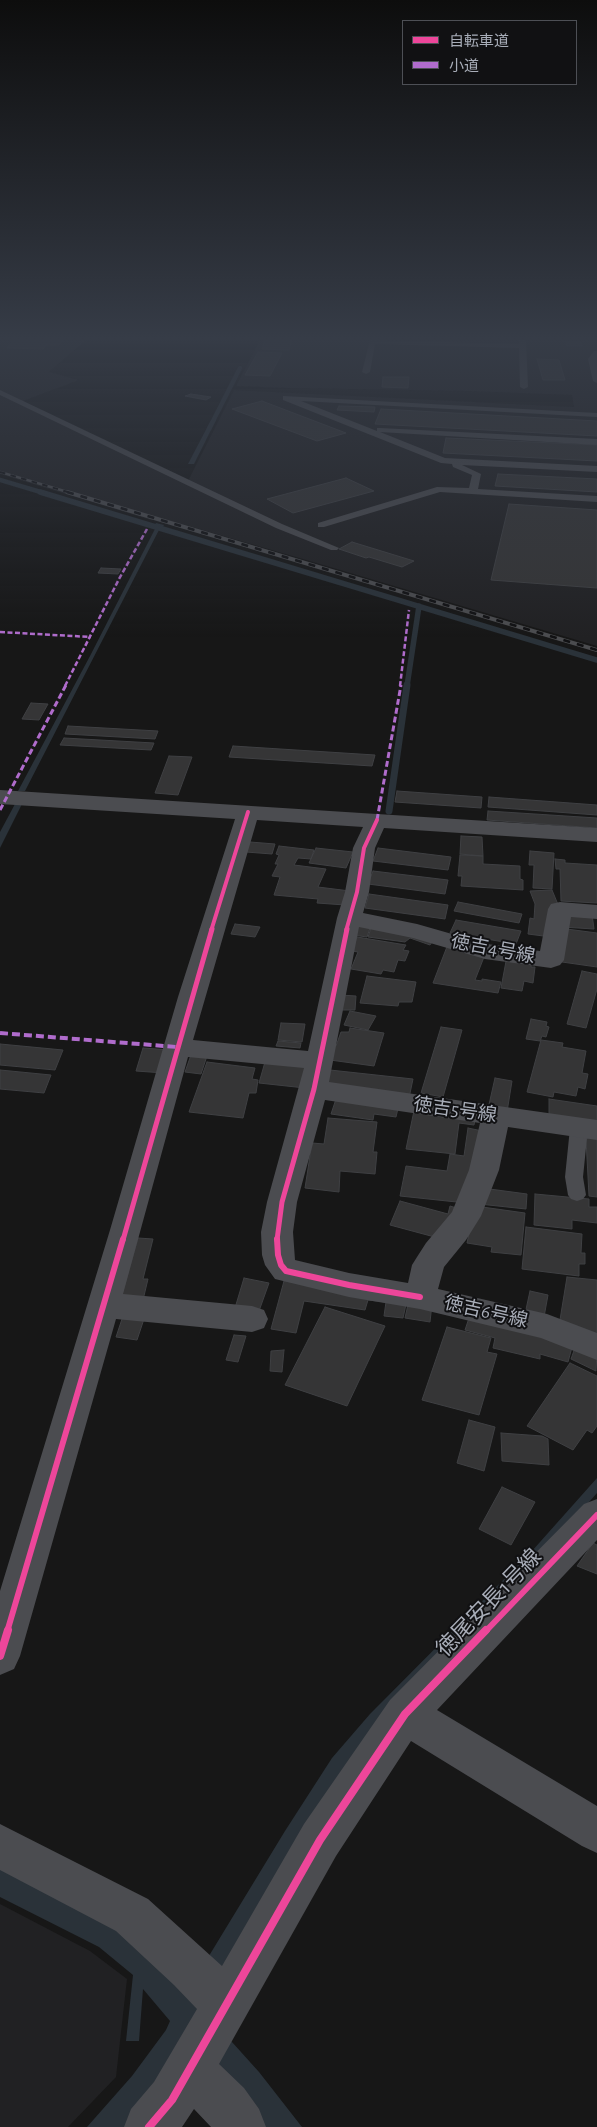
<!DOCTYPE html>
<html>
<head>
<meta charset="utf-8">
<style>
	body { margin:0 }
	#map { position:relative; width:597px; height:2127px; overflow:hidden; background:#171717; font-family:"Alegreya Sans","Noto Sans JP",sans-serif }
	canvas { display:block }
	.legend { position:absolute; left:402px; top:20px; width:175px; height:65px; box-sizing:border-box; background:#111113; border:1px solid #4d4f55; margin:0; padding:6px 9px; list-style:none; font-size:15px; color:#a8adb8 }
	.legend li { display:flex; align-items:center; gap:10px; height:25px }
	.legend b { width:25px; border:1px solid #4d4f55 }
</style>
</head>
<body>
<div id="map">
<canvas width="597" height="2127"></canvas>
<ul class="legend">
<li><b style="height:6px;background:#ed469a"></b>自転車道</li>
<li><b style="height:6px;background:#b06ccc"></b>小道</li>
</ul>
</div>
<script>
const g = document.querySelector('canvas').getContext('2d');
g.lineJoin = 'round';
function paint(path, color) { g.fillStyle = color; g.fill(path, 'evenodd'); }
const toPath = rows => new Path2D(rows.map(r => 'M' + r).join(''));
function strokePath(path, color, width, dash) { g.strokeStyle = color; g.lineWidth = width; g.lineCap = dash ? 'butt' : 'round'; g.setLineDash(dash || []); g.stroke(path); }
function drawText(font, color, halo, rows, align = 'center') {
  g.font = font + ' "Alegreya Sans","Noto Sans JP",sans-serif'; g.lineWidth = 4; g.setLineDash([]); g.textBaseline = 'middle'; g.strokeStyle = halo; g.fillStyle = color; for (const [text, x, y, turn = 0] of rows) {
    g.save(); g.translate(x, y); g.rotate((+turn || 0) * Math.PI / 180); g.textAlign = isNaN(turn) ? turn : align; if (halo) g.strokeText(text, 0, 0); g.fillText(text, 0, 0); g.restore();
  }
}
paint(toPath([
	[0,340,86,340,49,372,79,380,23,401,188,481,234,390,574,407,572,395,467,391,288,388,236,386,260,340,597,340,597,646,303,559,157,517,151,520,0,474],
	[0,1904,90,1951,127,1979,116,2077,68,2127,0,2127]
]), '#212123');
paint(toPath([
	[211,420,216,420,194,464,188,464],
	[156,523,164,525,162,528,160,528,25,791,18,791,90,656,156,527,154,526],
	[15,804,22,804,0,848,0,832],
	[597,1478,597,1493,538,1560,205,2012,259,2072,302,2127,260,2127,228,2082,126,2127,87,2127,132,2076,166,2030,170,2021,143,1989,139,2041,126,2041,133,1975,99,1947,0,1897,0,1862,123,1926,187,1992,285,1831,332,1758,370,1714,532,1551]
]), '#2a3239');
strokePath(toPath([
	[209,429,240,368],
	[0,480,44,493]
]), '#2a3239', 4.5);
strokePath(toPath([
	[40,492,597,660],
	[407,686,419,606]
]), '#2a3239', 5.5);
strokePath(toPath([
	[389,811,407,685]
]), '#2a3239', 7);
const building = toPath([
	[13,340,63,340,59,345,46,345,43,349,7,348,13,340],
	[265,340,292,340,289,350,262,349,265,340],
	[566,342,581,342,582,346,567,346,566,342],
	[258,352,282,353,270,376,245,375,258,352],
	[537,359,559,360,565,380,543,380,537,359],
	[383,377,409,377,408,388,382,387,383,377],
	[191,394,211,397,206,400,185,396,191,394],
	[262,401,346,433,317,441,232,409,262,401],
	[339,406,375,407,374,412,337,410,339,406],
	[381,409,597,421,597,436,375,424,381,409],
	[446,438,597,445,597,461,443,453,446,438],
	[498,474,597,479,597,492,495,486,498,474],
	[346,478,374,491,293,513,267,499,346,478],
	[509,504,597,510,597,588,491,580,509,504],
	[352,542,414,561,402,567,369,557,366,558,339,549,352,542],
	[101,568,121,569,118,574,98,573,101,568],
	[31,703,48,704,39,720,22,719,31,703],
	[68,726,158,731,155,739,65,734,68,726],
	[64,738,154,743,151,750,60,745,64,738],
	[233,746,375,755,372,766,229,757,233,746],
	[169,756,192,757,178,795,155,793,169,756],
	[397,791,482,797,481,808,395,802,397,791],
	[489,797,597,805,597,815,488,807,489,797],
	[488,811,597,818,597,828,487,820,488,811],
	[461,836,482,837,483,856,460,854,461,836],
	[250,842,275,844,272,854,246,852,250,842],
	[279,846,314,850,311,859,298,858,294,865,326,869,318,887,350,891,345,905,317,903,318,899,274,895,280,877,272,876,278,864,275,864,279,855,276,854,279,846],
	[316,848,353,852,346,868,309,863,316,848],
	[378,848,451,857,448,870,373,861,378,848],
	[530,851,554,853,552,889,533,888,534,865,529,865,530,851],
	[460,855,483,856,483,864,520,866,520,879,523,880,523,890,461,886,462,876,458,876,460,855],
	[555,859,565,860,565,863,597,865,597,903,561,901,560,869,556,869,555,859],
	[373,871,448,880,445,894,368,884,373,871],
	[552,890,559,907,551,937,528,934,530,918,534,919,535,904,530,891,552,890],
	[369,894,448,905,445,919,365,908,369,894],
	[458,902,522,914,519,923,454,911,458,902],
	[562,912,592,914,594,929,562,927,562,912],
	[456,920,521,931,516,944,450,933,456,920],
	[358,923,371,925,367,937,353,935,358,923],
	[235,924,260,927,255,937,231,934,235,924],
	[372,925,434,939,430,945,410,938,405,942,368,937,372,925],
	[559,928,597,933,597,967,555,961,559,928],
	[357,937,406,945,403,950,409,951,405,961,398,960,394,972,383,970,381,974,351,969,358,952,352,951,357,937],
	[448,944,484,957,475,980,482,981,482,979,501,982,498,993,433,983,448,944],
	[507,956,532,959,531,967,535,967,533,983,524,981,522,991,501,988,507,956],
	[582,971,597,974,597,989,586,1028,567,1024,582,971],
	[367,976,416,982,412,1002,399,1002,398,1006,360,1003,367,976],
	[340,995,356,996,355,1010,338,1010,340,995],
	[350,1011,376,1016,368,1030,344,1025,350,1011],
	[531,1019,547,1022,546,1026,549,1027,546,1037,542,1036,540,1041,526,1039,531,1019],
	[281,1023,305,1024,302,1042,278,1040,281,1023],
	[441,1027,462,1030,443,1097,421,1093,441,1027],
	[350,1028,384,1033,374,1066,330,1060,330,1046,336,1046,341,1032,349,1032,350,1028],
	[541,1040,563,1043,562,1047,586,1051,582,1073,588,1074,585,1089,578,1087,576,1096,554,1092,553,1097,527,1092,541,1040],
	[278,1041,301,1043,300,1048,276,1046,278,1041],
	[0,1044,63,1050,55,1070,0,1065,0,1044],
	[143,1048,170,1050,164,1073,136,1071,143,1048],
	[191,1055,207,1056,201,1074,185,1072,191,1055],
	[207,1062,255,1068,252,1079,258,1080,256,1093,249,1093,243,1118,189,1112,207,1062],
	[265,1062,310,1066,305,1088,259,1083,265,1062],
	[0,1070,51,1075,44,1093,0,1089,0,1070],
	[330,1070,413,1079,409,1098,326,1087,330,1070],
	[495,1078,512,1081,507,1112,488,1109,495,1078],
	[337,1096,399,1104,396,1117,374,1114,373,1120,331,1114,337,1096],
	[549,1099,597,1106,597,1127,549,1119,549,1099],
	[415,1106,476,1115,474,1125,459,1123,455,1154,406,1149,415,1106],
	[328,1118,377,1122,373,1152,377,1152,375,1174,340,1171,339,1192,305,1188,312,1143,324,1144,328,1118],
	[468,1128,487,1132,466,1203,400,1196,406,1166,447,1171,450,1154,464,1156,468,1128],
	[597,1135,597,1197,589,1196,586,1139,597,1135],
	[482,1188,527,1194,526,1209,479,1204,482,1188],
	[535,1194,589,1199,589,1207,597,1207,597,1223,572,1220,572,1229,534,1225,535,1194],
	[400,1201,448,1214,450,1206,463,1210,442,1239,390,1225,400,1201],
	[475,1206,525,1213,521,1255,491,1252,492,1247,467,1243,475,1206],
	[526,1227,582,1234,581,1253,585,1253,585,1264,579,1264,579,1276,522,1269,526,1227],
	[138,1238,153,1239,143,1279,148,1279,143,1300,121,1298,138,1238],
	[567,1277,597,1280,597,1337,559,1326,567,1277],
	[244,1278,269,1283,259,1311,235,1308,244,1278],
	[284,1281,407,1300,403,1318,384,1316,386,1302,368,1300,365,1310,304,1301,296,1333,271,1329,284,1281],
	[530,1291,548,1295,544,1317,525,1314,530,1291],
	[409,1300,432,1304,430,1322,405,1318,409,1300],
	[325,1307,385,1326,347,1406,285,1385,325,1307],
	[471,1312,574,1340,568,1362,540,1354,540,1359,493,1348,495,1338,465,1330,471,1312],
	[124,1313,145,1316,137,1340,116,1337,124,1313],
	[447,1327,491,1338,487,1352,497,1354,479,1415,422,1400,447,1327],
	[234,1335,246,1336,238,1362,226,1360,234,1335],
	[577,1342,597,1352,596,1371,571,1359,577,1342],
	[284,1350,282,1372,270,1371,271,1351,284,1350],
	[570,1363,597,1376,597,1426,592,1433,587,1430,573,1450,527,1426,570,1363],
	[469,1420,495,1427,484,1471,457,1463,469,1420],
	[501,1433,542,1436,548,1439,549,1465,502,1461,501,1433],
	[502,1487,535,1502,511,1545,479,1529,502,1487],
	[593,1543,597,1545,597,1574,577,1566,593,1543]
]);
paint(building, '#353536');
strokePath(building, '#3f4043', 1);
paint(toPath([
	[370,340,519,344,518,340,526,340,528,387,524,389,520,387,519,348,375,344,370,372,366,374,362,372,370,340],
	[594,351,597,351,597,383,593,381,588,359,594,351],
	[0,390,282,524,339,548,337,550,331,550,276,528,0,395,0,390],
	[283,396,597,413,597,417,301,401,377,431,377,428,380,428,597,439,597,445,380,432,445,458,597,466,597,472,462,465,481,474,478,489,597,496,597,502,440,492,324,527,318,527,318,523,437,487,469,488,472,475,453,467,452,464,441,463,283,400,283,396],
	[579,1122,585,1124,588,1128,583,1177,586,1195,583,1199,577,1201,571,1199,568,1195,565,1177,570,1128,573,1124,579,1122]
]), '#4b4c50');
paint(toPath([
	[0,790,597,828,597,842,384,828,375,848,369,892,363,913,417,924,487,944,540,951,548,909,551,904,560,902,597,905,597,919,571,917,564,960,560,965,551,968,485,959,413,938,359,927,329,1082,597,1120,597,1140,508,1127,499,1170,481,1216,466,1240,444,1267,438,1289,547,1314,597,1333,597,1360,541,1338,420,1309,349,1297,275,1279,265,1265,262,1255,261,1232,267,1202,304,1068,188,1057,123,1294,252,1306,264,1310,268,1319,264,1328,252,1332,116,1319,20,1656,14,1669,0,1675,0,1591,110,1230,178,997,235,819,0,804,0,790],
	[257,820,363,827,353,848,345,892,337,918,308,1051,193,1040,257,820],
	[325,1100,480,1123,469,1170,452,1212,426,1243,417,1257,412,1265,408,1283,349,1273,295,1260,293,1232,297,1202,325,1100],
	[597,1499,597,1540,437,1710,597,1806,597,1853,582,1846,411,1741,336,1856,219,2064,244,2088,259,2109,266,2127,211,2127,194,2109,182,2127,124,2127,131,2109,154,2082,197,2009,174,1985,116,1931,0,1870,0,1824,148,1899,222,1966,304,1824,390,1700,584,1504,597,1499]
]), '#4b4c50');
const railFar1 = toPath([
	[0,472,71,493]
]);
const rail = toPath([
	[67,492,597,650]
]);
strokePath(railFar1, '#4b4c4f', 2.5);
strokePath(rail, '#4b4c4f', 4);
strokePath(railFar1, '#111113', 2, [5.5]);
strokePath(rail, '#111113', 2.5, [7]);
strokePath(toPath([
	[0,632,91,637],
	[65,686,119,579,147,529],
	[400,686,409,610]
]), '#b06ccc', 2.5, [5, 2.5]);
strokePath(toPath([
	[0,810,66,685],
	[377,820,401,685]
]), '#b06ccc', 3, [6, 3]);
strokePath(toPath([
	[0,1033,177,1047]
]), '#b06ccc', 4, [8, 4]);
strokePath(toPath([
	[211,931,248,812],
	[346,931,357,892,364,848,377,820]
]), '#ed469a', 4);
strokePath(toPath([
	[123,1240,212,929],
	[277,1240,282,1202,314,1089,347,929]
]), '#ed469a', 5);
strokePath(toPath([
	[277,1239,278,1255,281,1265,286,1271,349,1285,420,1297],
	[7,1632,123,1239],
	[485,1632,597,1515]
]), '#ed469a', 6);
strokePath(toPath([
	[0,1656,8,1630],
	[149,2127,172,2100,320,1840,405,1714,486,1630]
]), '#ed469a', 8);
const sky = g.createLinearGradient(0, 0, 0, 638);
sky.addColorStop(0, '#0d0d0d');
sky.addColorStop(0.53, '#363c47');
sky.addColorStop(1, '#363c4700');
g.fillStyle = sky;
g.fillRect(0, 0, 597, 638);
drawText('19px', '#a8adb8', '#111113', [
	["徳吉4号線",493,949,11],
	["徳吉5号線",455,1110,8],
	["徳吉6号線",486,1312,13]
]);
drawText('22px', '#a8adb8', '#111113', [
	["徳尾安長1号線",489,1603,-46]
]);
</script>
</body>
</html>
